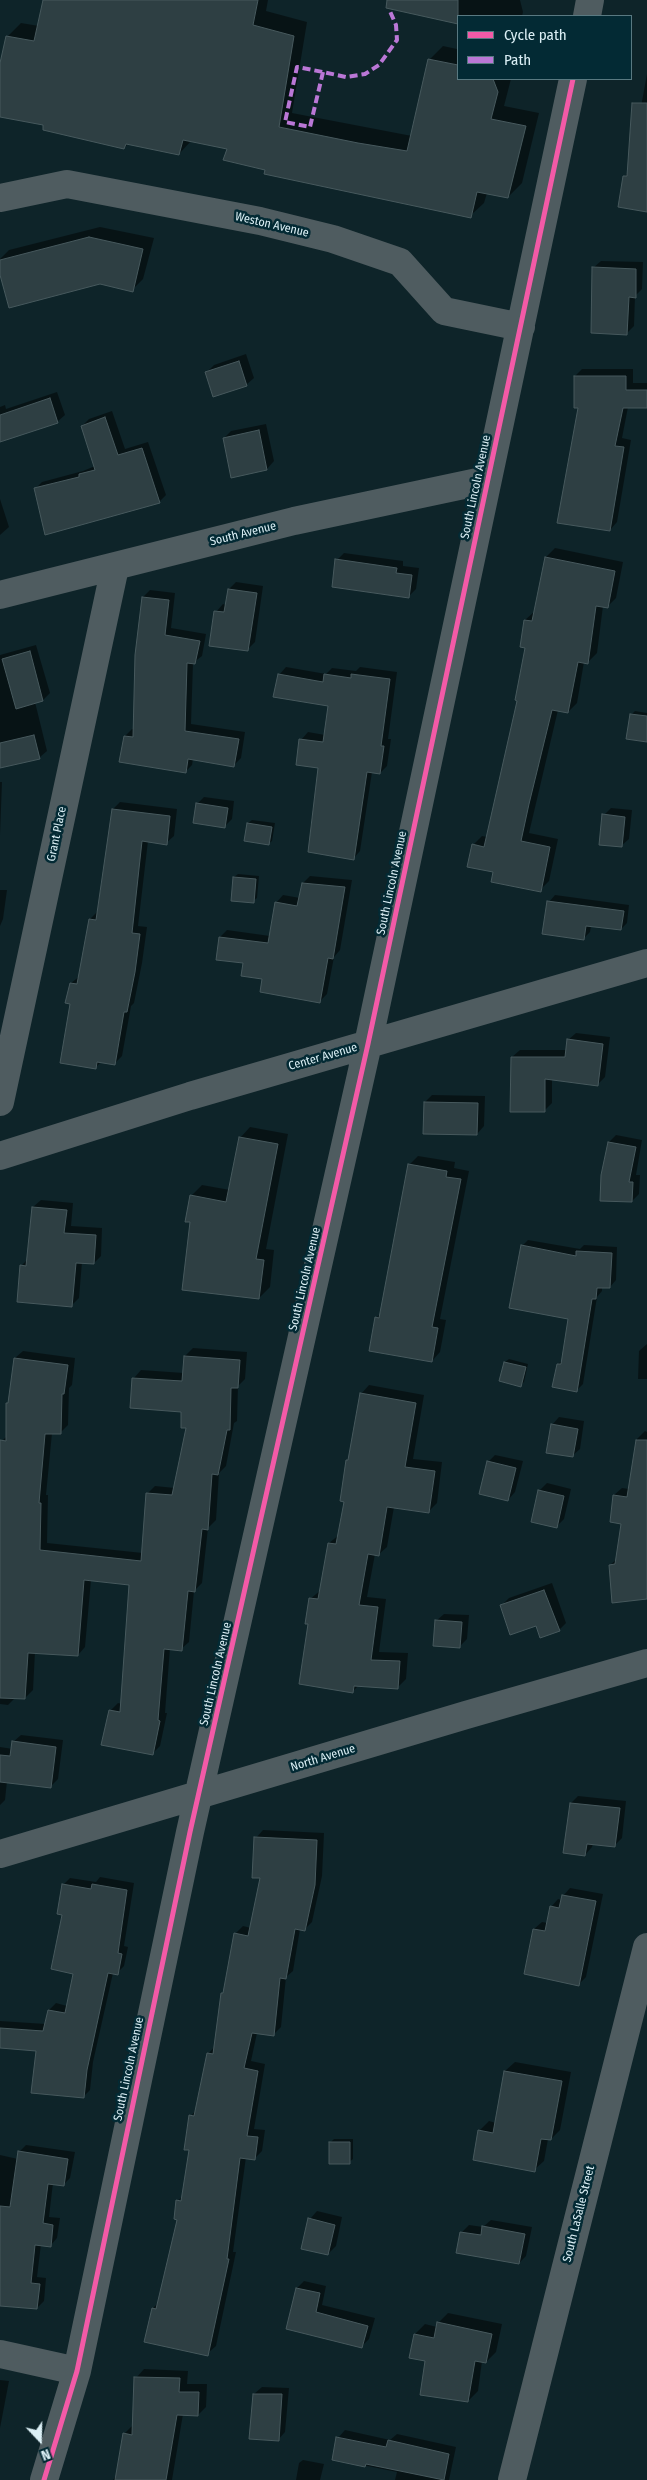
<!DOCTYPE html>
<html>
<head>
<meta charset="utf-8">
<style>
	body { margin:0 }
	#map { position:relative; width:647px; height:2480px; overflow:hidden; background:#0e2429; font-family:"Fira Sans Condensed",sans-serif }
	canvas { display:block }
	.legend { position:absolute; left:457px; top:15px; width:175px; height:65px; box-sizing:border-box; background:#032a34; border:1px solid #597981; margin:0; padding:6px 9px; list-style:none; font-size:15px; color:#dbeff5 }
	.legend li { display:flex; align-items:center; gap:10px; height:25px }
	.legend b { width:25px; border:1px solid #597981 }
	.north { position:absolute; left:15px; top:2415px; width:50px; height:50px; -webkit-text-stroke:4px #032a34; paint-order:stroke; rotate:159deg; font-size:14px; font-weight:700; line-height:20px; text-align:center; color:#dbeff5 }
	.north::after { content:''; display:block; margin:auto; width:18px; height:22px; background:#dbeff5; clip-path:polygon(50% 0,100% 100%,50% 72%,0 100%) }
</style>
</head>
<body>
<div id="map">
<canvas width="647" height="2480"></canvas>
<ul class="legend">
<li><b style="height:6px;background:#f35aa7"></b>Cycle path</li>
<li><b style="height:6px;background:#ba77d6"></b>Path</li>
</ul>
<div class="north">N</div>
</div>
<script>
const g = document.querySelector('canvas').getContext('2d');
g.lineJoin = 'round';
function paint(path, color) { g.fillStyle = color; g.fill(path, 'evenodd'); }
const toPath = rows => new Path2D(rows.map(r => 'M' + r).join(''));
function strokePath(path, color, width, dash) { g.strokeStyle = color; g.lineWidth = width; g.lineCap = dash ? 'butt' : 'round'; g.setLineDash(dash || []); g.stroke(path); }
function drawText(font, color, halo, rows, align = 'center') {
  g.font = font + ' "Fira Sans Condensed",sans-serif'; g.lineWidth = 5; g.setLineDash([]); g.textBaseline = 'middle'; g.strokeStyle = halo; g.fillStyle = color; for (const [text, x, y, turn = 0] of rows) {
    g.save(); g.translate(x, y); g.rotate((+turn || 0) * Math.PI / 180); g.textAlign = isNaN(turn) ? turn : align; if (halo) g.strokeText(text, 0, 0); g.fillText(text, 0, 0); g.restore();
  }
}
paint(toPath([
	[45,0,268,0,266,11,307,22,292,113,412,136,429,60,443,46,457,49,458,44,458,79,511,79,504,106,539,113,522,183,508,197,487,193,484,203,470,216,266,169,228,149,192,140,179,154,129,143,124,148,44,124,0,115,0,69,7,37,21,23,39,26],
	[425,0,520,0,523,12,522,16,458,16,458,23,422,15],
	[647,74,647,211,625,176,629,172],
	[100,227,154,238,143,279,132,290,100,283,0,270,0,259,9,250],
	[601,261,643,262,642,289,635,296,634,326,626,334,593,268],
	[246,354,254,378,246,385,207,372,214,365],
	[582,369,633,369,633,383,647,383,647,407,628,407,622,438,631,440,617,522,610,530,579,407,575,376],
	[57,392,65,415,57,422,0,441,0,407,5,405,6,409],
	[112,411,125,449,148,442,166,495,159,502,35,489,42,482,83,471,95,466,82,426,89,419],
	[266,424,274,461,267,469,224,438,231,431],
	[0,499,9,527,0,535],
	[555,548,623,562,616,598,607,607,603,606,597,653,588,662,584,662,577,703,568,712,558,710,529,833,558,839,549,881,540,890,494,871,473,845,482,836,487,837,518,700,526,646,525,620,535,611,546,557],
	[344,553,403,561,403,566,419,568,416,589,409,596,337,560],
	[236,582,263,586,255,642,247,650,216,612,223,604,226,605,229,589],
	[150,590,175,593,171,628,206,634,202,656,193,663,191,724,245,732,241,758,234,765,193,759,192,765,185,772,125,736,132,729,135,730,143,597],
	[36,645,50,693,43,700,35,702,47,751,40,757,0,768,0,655],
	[286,667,326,674,332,668,356,671,360,667,397,672,388,739,391,739,387,766,380,773,372,772,360,851,353,859,310,830,319,767,301,740,308,732,325,735,329,705,279,675],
	[635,711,647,713,647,741,631,715],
	[0,782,2,782,0,835],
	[204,797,234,801,232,819,224,827,197,804],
	[120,802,177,809,174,836,166,843,148,841,138,926,147,927,142,963,134,1003,131,1006,122,1056,115,1063,102,1061,95,1068,72,1003,71,983,80,976,90,919,97,912,113,809],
	[611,808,632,810,629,839,621,846,604,815],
	[252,820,275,823,272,841,268,844,248,823],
	[238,874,259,876,257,898,253,901,234,877],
	[310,876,352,880,340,950,334,957,327,994,320,1001,263,978,220,937,227,930,270,936,276,903,283,895,300,898,303,883],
	[0,890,7,890,3,919,0,926],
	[555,895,629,905,627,923,621,929,591,926,590,932,584,938,549,902],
	[576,1033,610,1037,605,1077,598,1084,552,1078,552,1103,544,1111,512,1057,520,1050,567,1050,568,1040],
	[432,1095,485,1096,484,1126,477,1134,425,1102],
	[250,1127,288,1134,266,1249,274,1250,270,1287,259,1298,191,1221,192,1195,202,1185,230,1190,240,1138],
	[616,1135,642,1140,636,1175,640,1175,639,1194,632,1201,609,1142],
	[418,1156,455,1162,454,1168,469,1171,440,1319,446,1320,440,1352,432,1361,376,1318,381,1313,409,1165],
	[41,1200,73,1203,71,1226,102,1228,101,1256,94,1263,82,1262,79,1298,71,1306,21,1266,28,1259,33,1207],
	[528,1240,580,1249,584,1245,617,1247,616,1280,610,1287,602,1287,602,1291,597,1297,583,1384,577,1390,558,1364,564,1359,570,1318,522,1246],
	[647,1344,647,1379,638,1379,639,1351],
	[193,1348,247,1352,245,1379,238,1386,237,1421,234,1423,226,1466,219,1473,216,1520,208,1528,202,1583,194,1591,189,1642,181,1649,170,1648,165,1713,167,1713,160,1746,152,1754,110,1711,118,1703,122,1704,130,1584,91,1580,85,1647,78,1655,35,1652,33,1690,25,1698,16,1697,8,1705,0,1704,2,1441,7,1436,15,1358,23,1351,75,1358,72,1385,69,1388,68,1425,60,1433,52,1433,46,1495,48,1495,47,1543,143,1553,147,1494,155,1486,175,1488,187,1427,183,1411,134,1378,141,1370,184,1373,185,1356],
	[509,1359,528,1364,524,1382,520,1386,505,1362],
	[369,1385,424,1395,413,1459,442,1462,437,1503,429,1511,394,1507,387,1547,378,1555,375,1554,367,1597,386,1599,379,1652,408,1653,406,1679,397,1688,359,1685,353,1691,309,1623,310,1599,321,1590,329,1543,339,1535,345,1501,347,1460,350,1457,361,1394],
	[559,1417,584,1421,580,1449,572,1456,552,1425],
	[645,1431,647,1432,647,1598,610,1565,618,1558,623,1523,614,1495,622,1488,629,1489,637,1439],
	[495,1455,523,1461,515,1492,508,1500,488,1462],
	[547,1483,571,1489,564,1519,557,1526,539,1491],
	[552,1583,566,1623,559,1630,501,1606,509,1598],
	[444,1614,469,1615,467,1639,460,1646,436,1621],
	[21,1735,63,1740,58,1779,51,1786,7,1781,5,1800,0,1805,0,1747,13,1749,13,1742],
	[578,1796,626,1801,622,1838,614,1846,593,1843,592,1847,585,1855,571,1803],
	[263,1830,324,1833,322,1876,312,1922,304,1930,300,1929,293,1971,286,1977,281,2027,273,2035,257,2033,251,2061,265,2064,254,2129,265,2130,262,2151,255,2158,246,2157,233,2252,236,2252,216,2346,208,2353,153,2308,158,2303,178,2219,178,2201,183,2195,190,2149,191,2116,196,2110,208,2054,215,2046,222,1994,225,1991,235,1934,243,1926,251,1928,262,1877,256,1838],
	[100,1877,134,1883,124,1946,128,1947,124,1966,117,1973,113,1973,93,2062,90,2090,83,2097,37,2050,0,2047,0,2021,46,2024,49,2010,56,2003,67,2006,74,1973,63,1914,63,1885,70,1878,96,1882],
	[570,1888,603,1894,586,1977,579,1984,534,1929,542,1922,548,1923,551,1907,558,1899,562,1900,563,1896],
	[515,2062,571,2072,560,2130,551,2139,548,2139,544,2161,534,2170,479,2131,489,2121,496,2123,505,2071],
	[334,2139,353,2139,353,2159,349,2162,330,2143],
	[26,2145,75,2152,70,2178,63,2185,53,2183,49,2217,60,2218,57,2238,51,2245,41,2244,37,2277,46,2278,44,2301,37,2308,0,2304,0,2155,18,2159,20,2151],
	[317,2211,342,2217,336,2246,328,2254,310,2219],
	[491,2220,532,2227,526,2256,519,2263,462,2232,469,2225,483,2227],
	[304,2281,326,2286,322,2305,375,2318,369,2339,362,2346,288,2328,297,2288],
	[448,2313,502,2324,496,2352,486,2362,482,2361,478,2391,468,2401,426,2360,415,2334,425,2324,437,2327,438,2323],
	[144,2369,188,2371,187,2384,207,2384,206,2407,198,2415,183,2414,172,2480,113,2480,118,2473,124,2434,132,2426,136,2378],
	[0,2380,9,2381,0,2428],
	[262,2387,289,2388,285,2432,278,2440,254,2394],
	[345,2430,390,2440,397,2434,456,2447,449,2480,395,2480,397,2472,333,2459,338,2438],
	[303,2460,324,2464,320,2480,296,2480,299,2463]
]), '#0007');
const building = toPath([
	[43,0,258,0,253,25,294,36,279,127,358,143,407,151,428,59,458,65,458,79,493,79,498,92,491,119,526,126,508,198,477,192,471,218,264,174,265,170,223,160,227,149,183,140,179,155,126,144,124,149,43,130,43,125,0,117,0,63,6,36,34,41,43,0],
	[387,0,458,0,458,24,386,8,387,0],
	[632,103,647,103,647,212,618,207,623,176,627,176,632,103],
	[89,237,143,249,133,292,100,284,9,308,0,275,0,260,89,237],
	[592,267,636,269,636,298,629,297,627,335,591,333,592,267],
	[239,361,247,386,213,397,205,372,239,361],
	[574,376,626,376,626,390,647,390,647,408,623,408,615,446,624,447,610,531,557,523,578,408,574,408,574,376],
	[50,398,58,423,0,442,0,415,50,398],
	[105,417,118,455,142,448,160,503,45,535,34,488,79,477,79,474,95,470,81,426,105,417],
	[259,430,267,470,231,478,223,438,259,430],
	[545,557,615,571,608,608,596,606,588,664,578,662,568,713,552,710,529,804,521,841,550,847,541,892,491,882,493,872,467,867,472,844,484,847,517,701,515,700,525,648,520,647,524,620,532,621,545,557],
	[335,559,397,568,396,573,412,575,409,598,332,587,335,559],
	[228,589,257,593,248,651,209,646,214,611,224,612,228,589],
	[142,597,169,600,165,635,200,641,195,664,187,663,185,731,239,739,234,767,188,759,186,773,119,762,124,736,133,737,135,655,142,597],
	[30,651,43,701,16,709,2,659,30,651],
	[278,674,323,682,324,674,351,678,351,674,390,679,381,746,384,746,380,774,367,772,354,860,308,852,318,768,296,765,299,739,323,742,328,706,273,697,278,674],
	[630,714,647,716,647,742,626,739,630,714],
	[34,735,40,759,0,768,0,743,34,735],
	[196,803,228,808,225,828,193,823,196,803],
	[112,809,170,816,167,845,142,841,132,933,140,934,135,972,127,1012,124,1012,115,1065,97,1062,96,1069,60,1063,70,1004,65,1003,70,983,77,984,89,919,96,920,112,809],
	[602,814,625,817,622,847,599,845,602,814],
	[247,823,272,827,269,845,244,841,247,823],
	[233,877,256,879,254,903,231,901,233,877],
	[302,883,345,887,333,959,328,958,320,1003,260,992,262,979,241,976,243,963,216,960,219,937,268,943,275,902,297,906,302,883],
	[547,901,624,911,621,930,586,926,584,940,542,934,547,901],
	[567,1039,603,1044,598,1086,545,1079,545,1112,510,1112,511,1057,565,1057,567,1039],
	[424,1102,478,1103,477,1135,423,1134,424,1102],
	[239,1137,278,1144,256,1259,264,1260,259,1299,182,1290,190,1222,185,1222,190,1195,226,1202,239,1137],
	[608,1142,636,1147,629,1182,633,1182,632,1202,600,1201,601,1175,608,1142],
	[408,1164,447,1171,446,1177,461,1179,432,1327,438,1328,432,1362,369,1351,375,1317,379,1318,408,1164],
	[32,1207,67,1210,64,1233,96,1235,94,1264,76,1263,72,1307,17,1302,20,1265,26,1266,32,1207],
	[521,1245,576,1256,576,1251,612,1253,610,1288,597,1288,596,1299,592,1299,577,1392,552,1387,557,1364,561,1364,568,1319,509,1308,521,1245],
	[184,1356,240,1360,238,1388,231,1388,230,1430,227,1430,218,1475,212,1474,208,1530,202,1529,195,1592,188,1591,182,1651,164,1649,158,1720,160,1721,153,1755,101,1745,109,1710,120,1712,129,1585,84,1580,78,1656,28,1653,25,1699,0,1698,0,1440,6,1441,6,1403,8,1403,14,1358,68,1365,64,1394,62,1394,61,1434,45,1434,39,1503,41,1503,40,1550,141,1561,146,1493,172,1495,186,1428,181,1428,181,1412,130,1408,132,1378,182,1381,184,1356],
	[504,1362,526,1367,521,1387,499,1381,504,1362],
	[360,1393,416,1403,405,1467,435,1471,429,1513,387,1507,379,1556,368,1554,359,1605,378,1607,371,1660,400,1661,398,1689,354,1686,353,1693,299,1684,308,1624,305,1624,309,1598,318,1599,328,1543,336,1544,344,1502,340,1501,346,1460,348,1460,360,1393],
	[551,1424,578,1429,573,1457,546,1453,551,1424],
	[636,1440,647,1440,647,1599,612,1603,609,1565,615,1564,621,1524,610,1522,613,1495,627,1497,636,1440],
	[487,1461,516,1468,508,1501,479,1494,487,1461],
	[538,1490,564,1496,557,1528,531,1522,538,1490],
	[544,1590,560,1631,540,1638,536,1626,510,1635,500,1605,544,1590],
	[435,1620,462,1622,460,1648,433,1646,435,1620],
	[12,1741,56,1747,51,1788,0,1782,0,1755,10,1756,12,1741],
	[570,1803,620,1808,615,1847,587,1844,585,1856,563,1853,570,1803],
	[254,1837,317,1840,315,1885,305,1931,295,1929,286,1979,280,1978,274,2036,252,2033,244,2068,258,2071,247,2136,258,2137,255,2160,240,2158,227,2259,229,2259,208,2356,144,2342,152,2308,156,2309,177,2220,174,2219,176,2200,181,2201,189,2150,184,2150,189,2115,194,2116,207,2053,213,2054,221,1993,223,1993,234,1933,248,1936,260,1878,252,1878,254,1837],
	[62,1884,91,1889,92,1884,127,1890,118,1953,122,1954,118,1975,108,1973,87,2070,84,2098,31,2093,36,2051,0,2048,0,2028,43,2031,48,2010,65,2013,73,1974,51,1969,62,1915,57,1914,62,1884],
	[562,1895,596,1901,579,1986,524,1974,533,1929,545,1931,550,1906,559,1908,562,1895],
	[504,2071,562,2081,551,2140,541,2139,535,2172,473,2160,478,2130,493,2133,504,2071],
	[329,2142,350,2142,350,2164,329,2164,329,2142],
	[18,2151,68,2159,64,2186,48,2184,43,2223,53,2225,51,2247,35,2245,31,2283,40,2284,37,2309,0,2306,0,2206,10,2207,18,2151],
	[308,2218,335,2225,328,2255,301,2249,308,2218],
	[482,2226,525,2234,519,2264,456,2253,460,2232,481,2235,482,2226],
	[296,2288,320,2293,316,2312,368,2326,362,2348,286,2329,296,2288],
	[437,2322,492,2334,486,2363,475,2361,468,2402,420,2395,425,2361,409,2358,414,2334,434,2338,437,2322],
	[134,2377,180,2378,179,2392,199,2392,198,2416,177,2415,166,2480,115,2480,123,2433,132,2435,134,2377],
	[253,2394,282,2394,279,2441,249,2439,253,2394],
	[336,2437,386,2447,388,2440,449,2454,444,2480,366,2464,365,2467,332,2460,336,2437]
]);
paint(building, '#2e3f43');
strokePath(building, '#47595d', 1);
strokePath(toPath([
	[587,16,590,0],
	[0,198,67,184,260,221,333,239,400,262,444,311,521,327],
	[0,595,294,521,487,480],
	[0,1102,115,567],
	[0,1156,190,1096,647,963],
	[0,1854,466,1715,647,1663],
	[0,2354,77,2371],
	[44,2480,77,2371,190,1832,368,1044,573,79],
	[512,2480,647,1947]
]), '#4f5c60', 28);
strokePath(toPath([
	[323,72,310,127,285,122,297,67,323,72,346,77,365,74,379,65,397,40,396,25,389,9]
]), '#ba77d6', 4, [8, 4]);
strokePath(toPath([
	[44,2480,77,2371,190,1832,368,1044,573,79]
]), '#f35aa7', 5);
drawText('12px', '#dbeff5', '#032a34', [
	["Weston Avenue",272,225,13],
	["South Lincoln Avenue",476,487,-78],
	["South Avenue",243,534,-14],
	["Grant Place",57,834,-78],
	["South Lincoln Avenue",392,883,-78],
	["Center Avenue",323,1057,-16],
	["South Lincoln Avenue",305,1279,-77],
	["South Lincoln Avenue",216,1674,-77],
	["North Avenue",323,1758,-17],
	["South Lincoln Avenue",129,2069,-78],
	["South LaSalle Street",579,2214,-76]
]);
</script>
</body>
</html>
